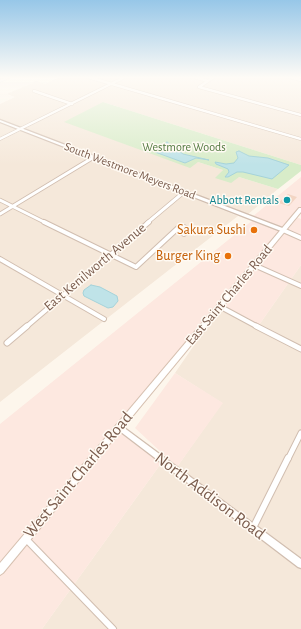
<!DOCTYPE html>
<html>
<head>
<meta charset="utf-8">
<style>
	body { margin:0 }
	canvas { display:block; background:#fdf6ec }
</style>
</head>
<body>
<canvas width="301" height="629"></canvas>
<script>
const g = document.querySelector('canvas').getContext('2d');
g.lineJoin = 'round';
function paint(path, color) { g.fillStyle = color; g.fill(path, 'evenodd'); }
const toPath = rows => new Path2D(rows.map(r => 'M' + r).join(''));
function strokePath(path, color, width, dash) { g.strokeStyle = color; g.lineWidth = width; g.lineCap = dash ? 'butt' : 'round'; g.setLineDash(dash || []); g.stroke(path); }
function drawText(font, color, halo, rows, align = 'center') {
  g.font = font + ' "Alegreya Sans",sans-serif'; g.lineWidth = 3; g.setLineDash([]); g.textBaseline = 'middle'; g.strokeStyle = halo; g.fillStyle = color; for (const [text, x, y, turn = 0] of rows) {
    g.save(); g.translate(x, y); g.rotate((+turn || 0) * Math.PI / 180); g.textAlign = isNaN(turn) ? turn : align; if (halo) g.strokeText(text, 0, 0); g.fillText(text, 0, 0); g.restore();
  }
}
paint(toPath([
	[61,77,301,77,301,165,103,102,198,162,223,170,216,178,239,177,278,189,247,215,0,119,0,104,15,97,7,94,37,81,45,84],
	[0,122,238,216,0,402],
	[301,265,301,561,177,467,222,403,175,373,221,306,259,325],
	[162,462,301,568,301,629,42,629]
]), '#f5e8da');
paint(toPath([
	[301,177,301,207,282,229,252,217],
	[296,217,301,219,301,237,284,230],
	[253,220,280,230,0,566,0,424],
	[283,231,301,238,301,265,259,325,221,306],
	[175,373,223,403,177,467,135,428],
	[118,430,162,462,42,629,0,629,0,574]
]), '#fde8e0');
paint(toPath([
	[103,102,301,165,301,171,278,189,239,177,231,183,215,178,223,170,198,162,190,168,64,122]
]), '#d8ecc9');
const water = toPath([
	[167,142,183,154,209,160,196,158,185,163,155,152,156,149,167,142],
	[239,151,249,156,268,158,289,165,272,179,243,172,237,172,228,177,225,177,229,172,228,169,216,164,215,162,226,164,234,163,238,158,236,152,239,151],
	[91,285,100,287,117,296,118,301,113,307,108,308,84,296,83,293,84,290,91,285]
]);
paint(water, '#bfe3e8');
strokePath(water, '#a5d3da', 1);
paint(toPath([
	[288,194,297,197,289,206,278,203]
]), '#f3d5c3');
const minorFar4 = toPath([
	[88,77,301,139],
	[194,77,208,81],
	[290,77,301,80],
	[0,81,9,77],
	[199,87,301,115],
	[199,87,214,77],
	[34,91,72,104],
	[0,139,125,77]
]);
const minorFar3 = toPath([
	[0,200,46,223],
	[0,214,94,157],
	[147,223,184,192]
]);
const minorFar2 = toPath([
	[44,222,136,267,178,228,184,227,189,230,184,234,177,230],
	[283,230,301,238],
	[0,259,104,319],
	[254,265,301,286],
	[219,306,258,327],
	[26,327,149,222]
]);
const minorFar1 = toPath([
	[256,326,301,349],
	[7,343,27,326],
	[288,459,301,433]
]);
const minor = toPath([
	[253,528,288,458],
	[26,539,113,629]
]);
const tertiary = toPath([
	[0,120,285,229,285,230,283,231,281,231,0,122,0,120],
	[119,424,301,559,301,568,298,567,117,429,116,427,117,425,119,424]
]);
const secondary = toPath([
	[299,208,301,208,301,212,3,573,0,575,0,563,299,208]
]);
strokePath(minorFar4, '#d1beb0', 3.5);
strokePath(minorFar3, '#d1beb0', 4.5);
strokePath(minorFar2, '#d1beb0', 6);
strokePath(minorFar1, '#d1beb0', 7);
strokePath(minor, '#d1beb0', 8);
strokePath(tertiary, '#d1beb0', 2.5);
strokePath(secondary, '#d6c0b0', 2);
strokePath(minorFar4, '#fff', 2.5);
strokePath(minorFar3, '#fff', 3);
strokePath(minorFar2, '#fff', 4);
strokePath(minorFar1, '#fff', 5);
strokePath(minor, '#fff', 6);
paint(tertiary, '#fff');
paint(secondary, '#fff');
const sky = g.createLinearGradient(0, 0, 0, 165);
sky.addColorStop(0, '#97c7e8');
sky.addColorStop(0.47, '#fefbf6');
sky.addColorStop(1, '#fefbf600');
g.fillStyle = sky;
g.fillRect(0, 0, 301, 165);
for (const [x, y, r, color] of [
	[287,200,4,"#0f9aa8"],
	[254,230,4,"#e8710a"],
	[228,256,4,"#e8710a"]
]) { const dot = new Path2D(); dot.arc(x, y, r, 0, 2 * Math.PI); g.fillStyle = color; g.fill(dot); strokePath(dot, '#fffaf3', 1.5); }
drawText('12px', '#537a41', '#fffaf3', [
	["Westmore Woods",184,147]
]);
drawText('12px', '#7a5c4d', '#fffaf3', [
	["South Westmore Meyers Road",130,171,21]
]);
drawText('12px', '#0d838f', '#fffaf3', [
	["Abbott Rentals",279,200]
], 'right');
drawText('14px', '#c56008', '#fffaf3', [
	["Sakura Sushi",246,230],
	["Burger King",220,256]
], 'right');
drawText('14px', '#7a5c4d', '#fffaf3', [
	["East Kenilworth Avenue",95,267,-40],
	["East Saint Charles Road",229,295,-50]
]);
drawText('17px', '#7a5c4d', '#fffaf3', [
	["West Saint Charles Road",78,475,-50],
	["North Addison Road",210,496,37]
]);
</script>
</body>
</html>
